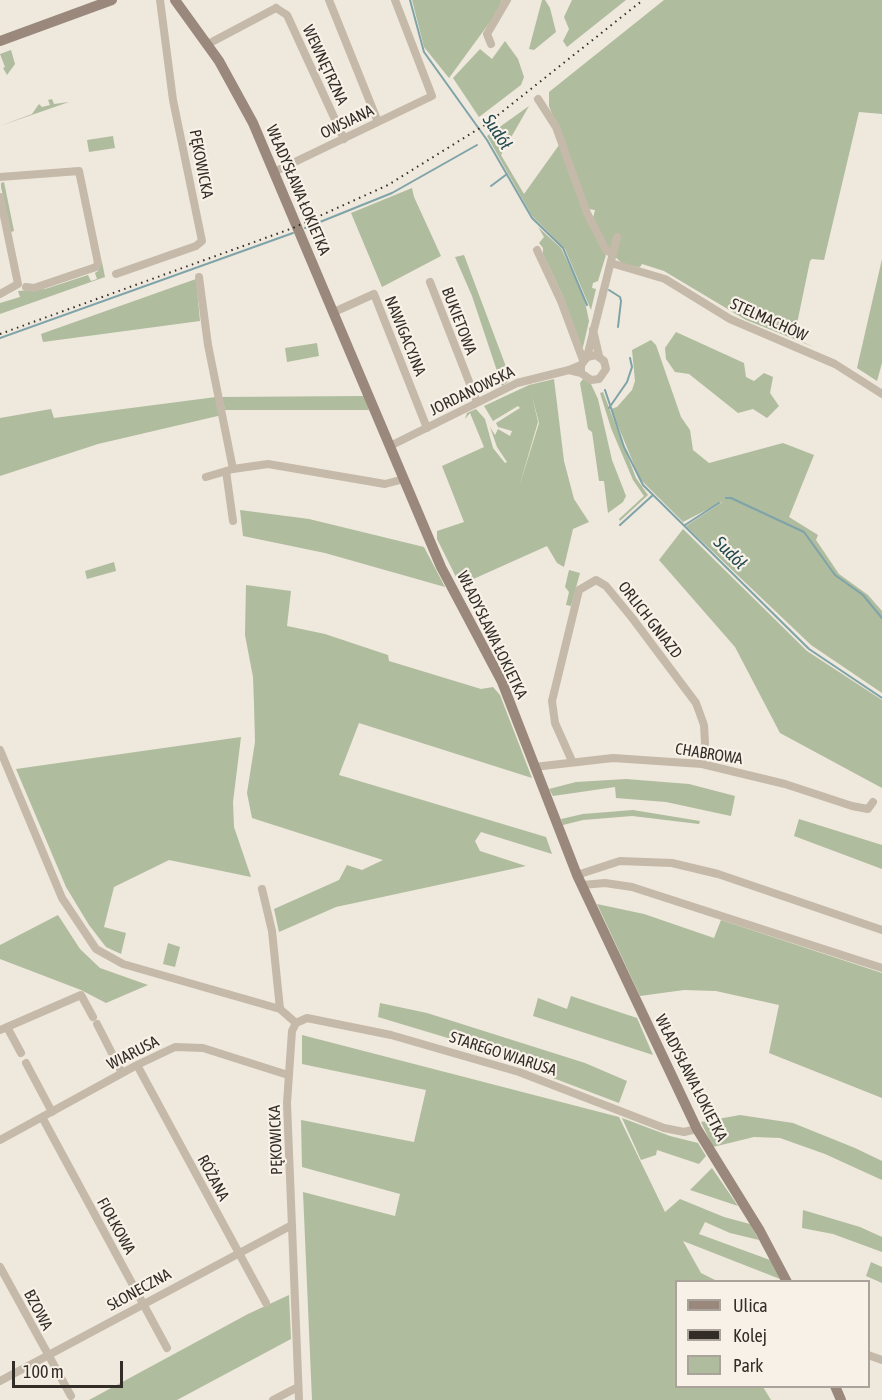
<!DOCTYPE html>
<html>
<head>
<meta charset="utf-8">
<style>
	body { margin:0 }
	#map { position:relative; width:882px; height:1400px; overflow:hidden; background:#efe8dc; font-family:"Asap Condensed",sans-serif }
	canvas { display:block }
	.legend { position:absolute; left:675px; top:1280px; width:195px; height:108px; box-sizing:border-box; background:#f7f1e8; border:2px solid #a9a39b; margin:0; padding:8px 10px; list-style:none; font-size:18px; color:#332d28 }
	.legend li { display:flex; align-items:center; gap:12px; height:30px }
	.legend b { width:30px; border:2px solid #a9a39b }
	.scale { position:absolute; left:12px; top:1361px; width:111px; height:27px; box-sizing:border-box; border:3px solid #332d28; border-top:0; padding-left:8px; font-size:18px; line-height:21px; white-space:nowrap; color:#332d28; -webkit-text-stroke:4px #f7f1e8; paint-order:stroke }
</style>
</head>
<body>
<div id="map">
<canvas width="882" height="1400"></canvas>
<ul class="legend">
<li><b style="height:8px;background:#99887b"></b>Ulica</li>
<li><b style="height:8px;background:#332d28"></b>Kolej</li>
<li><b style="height:16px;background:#afbc9e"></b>Park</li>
</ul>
<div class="scale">100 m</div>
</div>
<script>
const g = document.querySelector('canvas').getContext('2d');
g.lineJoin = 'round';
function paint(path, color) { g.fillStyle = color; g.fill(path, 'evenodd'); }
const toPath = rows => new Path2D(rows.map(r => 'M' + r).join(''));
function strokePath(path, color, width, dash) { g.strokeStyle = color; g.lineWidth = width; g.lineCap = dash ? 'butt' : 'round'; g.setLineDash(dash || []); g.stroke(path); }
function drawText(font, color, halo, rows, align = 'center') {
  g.font = font + ' "Asap Condensed",sans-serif'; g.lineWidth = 4.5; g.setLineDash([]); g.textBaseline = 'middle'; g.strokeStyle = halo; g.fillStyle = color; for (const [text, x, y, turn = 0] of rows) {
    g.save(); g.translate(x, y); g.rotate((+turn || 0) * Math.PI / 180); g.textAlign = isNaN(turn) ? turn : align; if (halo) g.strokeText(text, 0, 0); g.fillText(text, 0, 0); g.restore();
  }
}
paint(toPath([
	[412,0,502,0,498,11,449,78,424,47],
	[542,0,545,0,550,8,556,32,534,50,529,49],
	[572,0,626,0,567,47,563,41,569,29,564,17],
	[664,0,882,0,882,114,859,112,824,260,812,259,810,261,794,338,814,347,746,320,664,271,642,264,640,267,625,266,611,253,592,222,595,210,588,209,549,106,549,92],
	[505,41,518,59,524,77,521,85,479,117,453,78,480,49,492,59],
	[11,50,15,64,7,75,3,68,5,67,0,54],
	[52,99,54,104,69,102,0,126,32,114,39,104,42,107,50,105,48,100],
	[529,106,501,155,524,194,559,145,587,221,606,255,598,281,593,283,592,288,596,289,591,310,565,249,532,216,487,136],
	[113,136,115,148,89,152,87,140],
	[4,182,14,231,11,232,1,187,1,183],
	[412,188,414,197,441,256,382,287,351,213],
	[538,227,561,248,584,297,589,321,583,347,580,348,562,294,543,254,543,248,539,243,544,237],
	[464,255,511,380,502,386,472,296,455,257],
	[882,259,882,363,877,381,857,368],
	[102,262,105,277,0,314,0,303,20,297,18,291,45,289,88,275,91,281,97,279,95,273,98,271],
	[196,279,200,321,43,342,41,334],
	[676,332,744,363,746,377,754,381,764,373,773,377,770,393,779,406,767,418,753,409,738,413,689,374,675,372,666,359,665,348],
	[651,340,656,345,681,417,690,430,693,450,709,463,783,443,814,455,789,517,818,535,816,540,839,574,868,595,882,611,882,693,811,645,689,529,686,526,724,501,683,522,640,479,611,409,617,407,632,390,635,381,632,350],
	[317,343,319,356,287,362,285,348],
	[554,379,564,461,574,499,589,522,573,529,564,567,557,563,547,546,460,585,437,539,437,531,464,522,442,466,484,447,470,413,465,419,467,413,476,409,485,419,493,448,505,463,507,462,497,447,490,427,495,435,498,429,510,436,512,431,498,427,496,423,520,408,518,406,493,421,484,406,529,385],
	[532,396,539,423,519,487,538,422],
	[583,379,591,384,598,399,612,460,626,496,623,502,608,513,604,481,599,481,592,432,588,429,580,383],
	[603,392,636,478,648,495,620,521,619,519,644,496,633,480,611,428,600,393],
	[364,396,369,410,225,410,222,397],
	[216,397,222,415,98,444,0,476,0,418,51,409,54,418],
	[240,510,309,519,424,547,445,587,325,553,243,536],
	[683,529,807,651,882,700,882,788,780,733,735,647,659,560],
	[114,562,116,571,87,579,85,571],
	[569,570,580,573,571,606,566,605,569,592,565,587],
	[246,585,291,591,287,626,325,634,388,655,389,661,481,689,493,687,500,695,532,778,359,723,339,775,546,837,552,854,481,832,475,841,480,851,526,866,336,907,279,932,274,909,339,880,347,865,362,870,383,860,252,818,247,793,255,742,254,704,253,677,245,635],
	[241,737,233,802,234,827,251,877,169,860,114,887,104,927,126,933,121,954,106,947,89,925,66,887,16,769],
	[626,779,689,784,735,796,731,816,666,802,616,798,615,787,553,796,549,789,576,782],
	[633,810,700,821,699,824,632,816,583,820,563,825,561,819,583,814],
	[799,819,882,845,882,869,794,836],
	[597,904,644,914,714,938,721,920,882,973,882,1098,769,1053,779,1005,716,991,684,990,640,996],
	[58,915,80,949,100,968,148,985,106,1003,81,990,0,959,0,945],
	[168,943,180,947,175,967,163,964],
	[571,996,637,1018,653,1055,533,1016,538,998,567,1009],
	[380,1003,427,1013,585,1063,627,1081,619,1103,553,1078,551,1069,378,1017],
	[302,1035,619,1117,665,1212,680,1199,724,1217,750,1224,759,1240,730,1233,705,1222,699,1234,770,1260,780,1279,683,1241,701,1273,717,1281,676,1282,676,1386,763,1387,771,1400,312,1400,303,1192,395,1216,400,1194,302,1167,301,1120,414,1142,426,1090,302,1064],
	[740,1115,793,1123,855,1148,882,1161,882,1180,825,1154,780,1138,754,1137,713,1147,701,1122],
	[622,1118,670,1136,698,1143,706,1156,699,1164,657,1150,656,1155,641,1160],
	[712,1168,738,1206,690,1190],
	[803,1210,860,1227,882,1237,882,1252,833,1234,802,1228],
	[871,1262,882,1267,882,1283,866,1276],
	[289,1295,291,1339,177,1400,89,1400,248,1314]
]), '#afbc9e');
strokePath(toPath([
	[410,0,424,52,487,140,532,218,563,248,587,305],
	[491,186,507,174],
	[305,228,392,193,477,145],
	[609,290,620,297,621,301,618,327],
	[0,338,293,233],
	[605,390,624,447,643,485,809,649,882,698],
	[609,408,627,382,632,367,630,358],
	[726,498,731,498,804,532,835,575,863,595,882,618],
	[620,525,653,495],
	[685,525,719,503]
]), '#7ea3a9', 2);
strokePath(toPath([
	[329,0,378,122],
	[276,8,287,15,344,139],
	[208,44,276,8],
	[491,44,487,34,507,0],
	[538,99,556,127,587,213,606,250,613,254],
	[274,172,432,96,395,0],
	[0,177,79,171,98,263,96,267,34,288,26,287],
	[0,197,18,284,0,294],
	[537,250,561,301,583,360],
	[611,263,665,279,730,319,835,364,882,394],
	[116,274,196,246,202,241,173,100,160,0],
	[199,277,208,345,233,469],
	[430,282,477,402],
	[334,312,374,294,427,428],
	[593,330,599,356],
	[587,357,617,237],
	[569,370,581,373,591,380,599,379,606,369,604,361,596,355,587,357,581,365,581,373],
	[390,446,517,383,569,370,581,365],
	[226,471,233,521],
	[206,477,233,469,268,464,385,484,404,479],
	[0,750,62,898,96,949,123,964,280,1009],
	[572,761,555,723,552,701,579,590,596,580,606,586,633,619,696,703,704,725,705,743,702,764],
	[534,767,613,758,702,764,785,784,852,806,868,809,873,802],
	[577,875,620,861,672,863,718,874,882,930],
	[582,885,605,883,632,887,882,968],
	[262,889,272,931,280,1009,296,1023],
	[296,1023,307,1018,391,1035,519,1072,664,1128,684,1132,697,1129],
	[296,1023,292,1031,287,1103,299,1400],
	[97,1024,122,1073],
	[7,1027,21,1053],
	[0,1030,81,995,93,1017],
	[26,1063,52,1112],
	[137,1065,266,1303],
	[42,1117,167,1348],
	[0,1140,137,1065,175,1047,203,1048,288,1075],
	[0,1267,71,1396],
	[868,1355,882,1360],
	[0,1381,292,1225],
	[273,1400,298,1387]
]), '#c5b9a9', 8);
strokePath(toPath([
	[175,0,219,61,253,123,441,567,502,682,577,875,697,1129,760,1231,787,1282],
	[0,41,112,0],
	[835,1386,841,1400]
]), '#99887b', 10);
strokePath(toPath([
	[0,334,293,228,388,185,488,123,643,0]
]), '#332d28', 2, [1.5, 4.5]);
drawText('16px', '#332d28', '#f7f1e8', [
	["WEWNĘTRZNA",325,65,65],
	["OWSIANA",347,122,-26],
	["PĘKOWICKA",201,164,79],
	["WŁADYSŁAWA ŁOKIETKA",298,190,67],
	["STELMACHÓW",769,320,24],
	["BUKIETOWA",459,321,69],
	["NAWIGACYJNA",405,336,68],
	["JORDANOWSKA",472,391,-26],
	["ORLICH GNIAZD",650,620,52],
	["WŁADYSŁAWA ŁOKIETKA",492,635,64],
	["CHABROWA",709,754,9],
	["WIARUSA",133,1053,-27],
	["STAREGO WIARUSA",503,1054,18],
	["WŁADYSŁAWA ŁOKIETKA",691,1078,63],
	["PĘKOWICKA",276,1140,-92],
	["RÓŻANA",213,1178,62],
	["FIOŁKOWA",116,1226,61],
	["SŁONECZNA",139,1290,-29],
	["BZOWA",38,1310,62]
]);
drawText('italic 18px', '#224950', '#f7f1e8', [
	["Sudół",497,132,57],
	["Sudół",730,553,45]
]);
</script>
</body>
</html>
